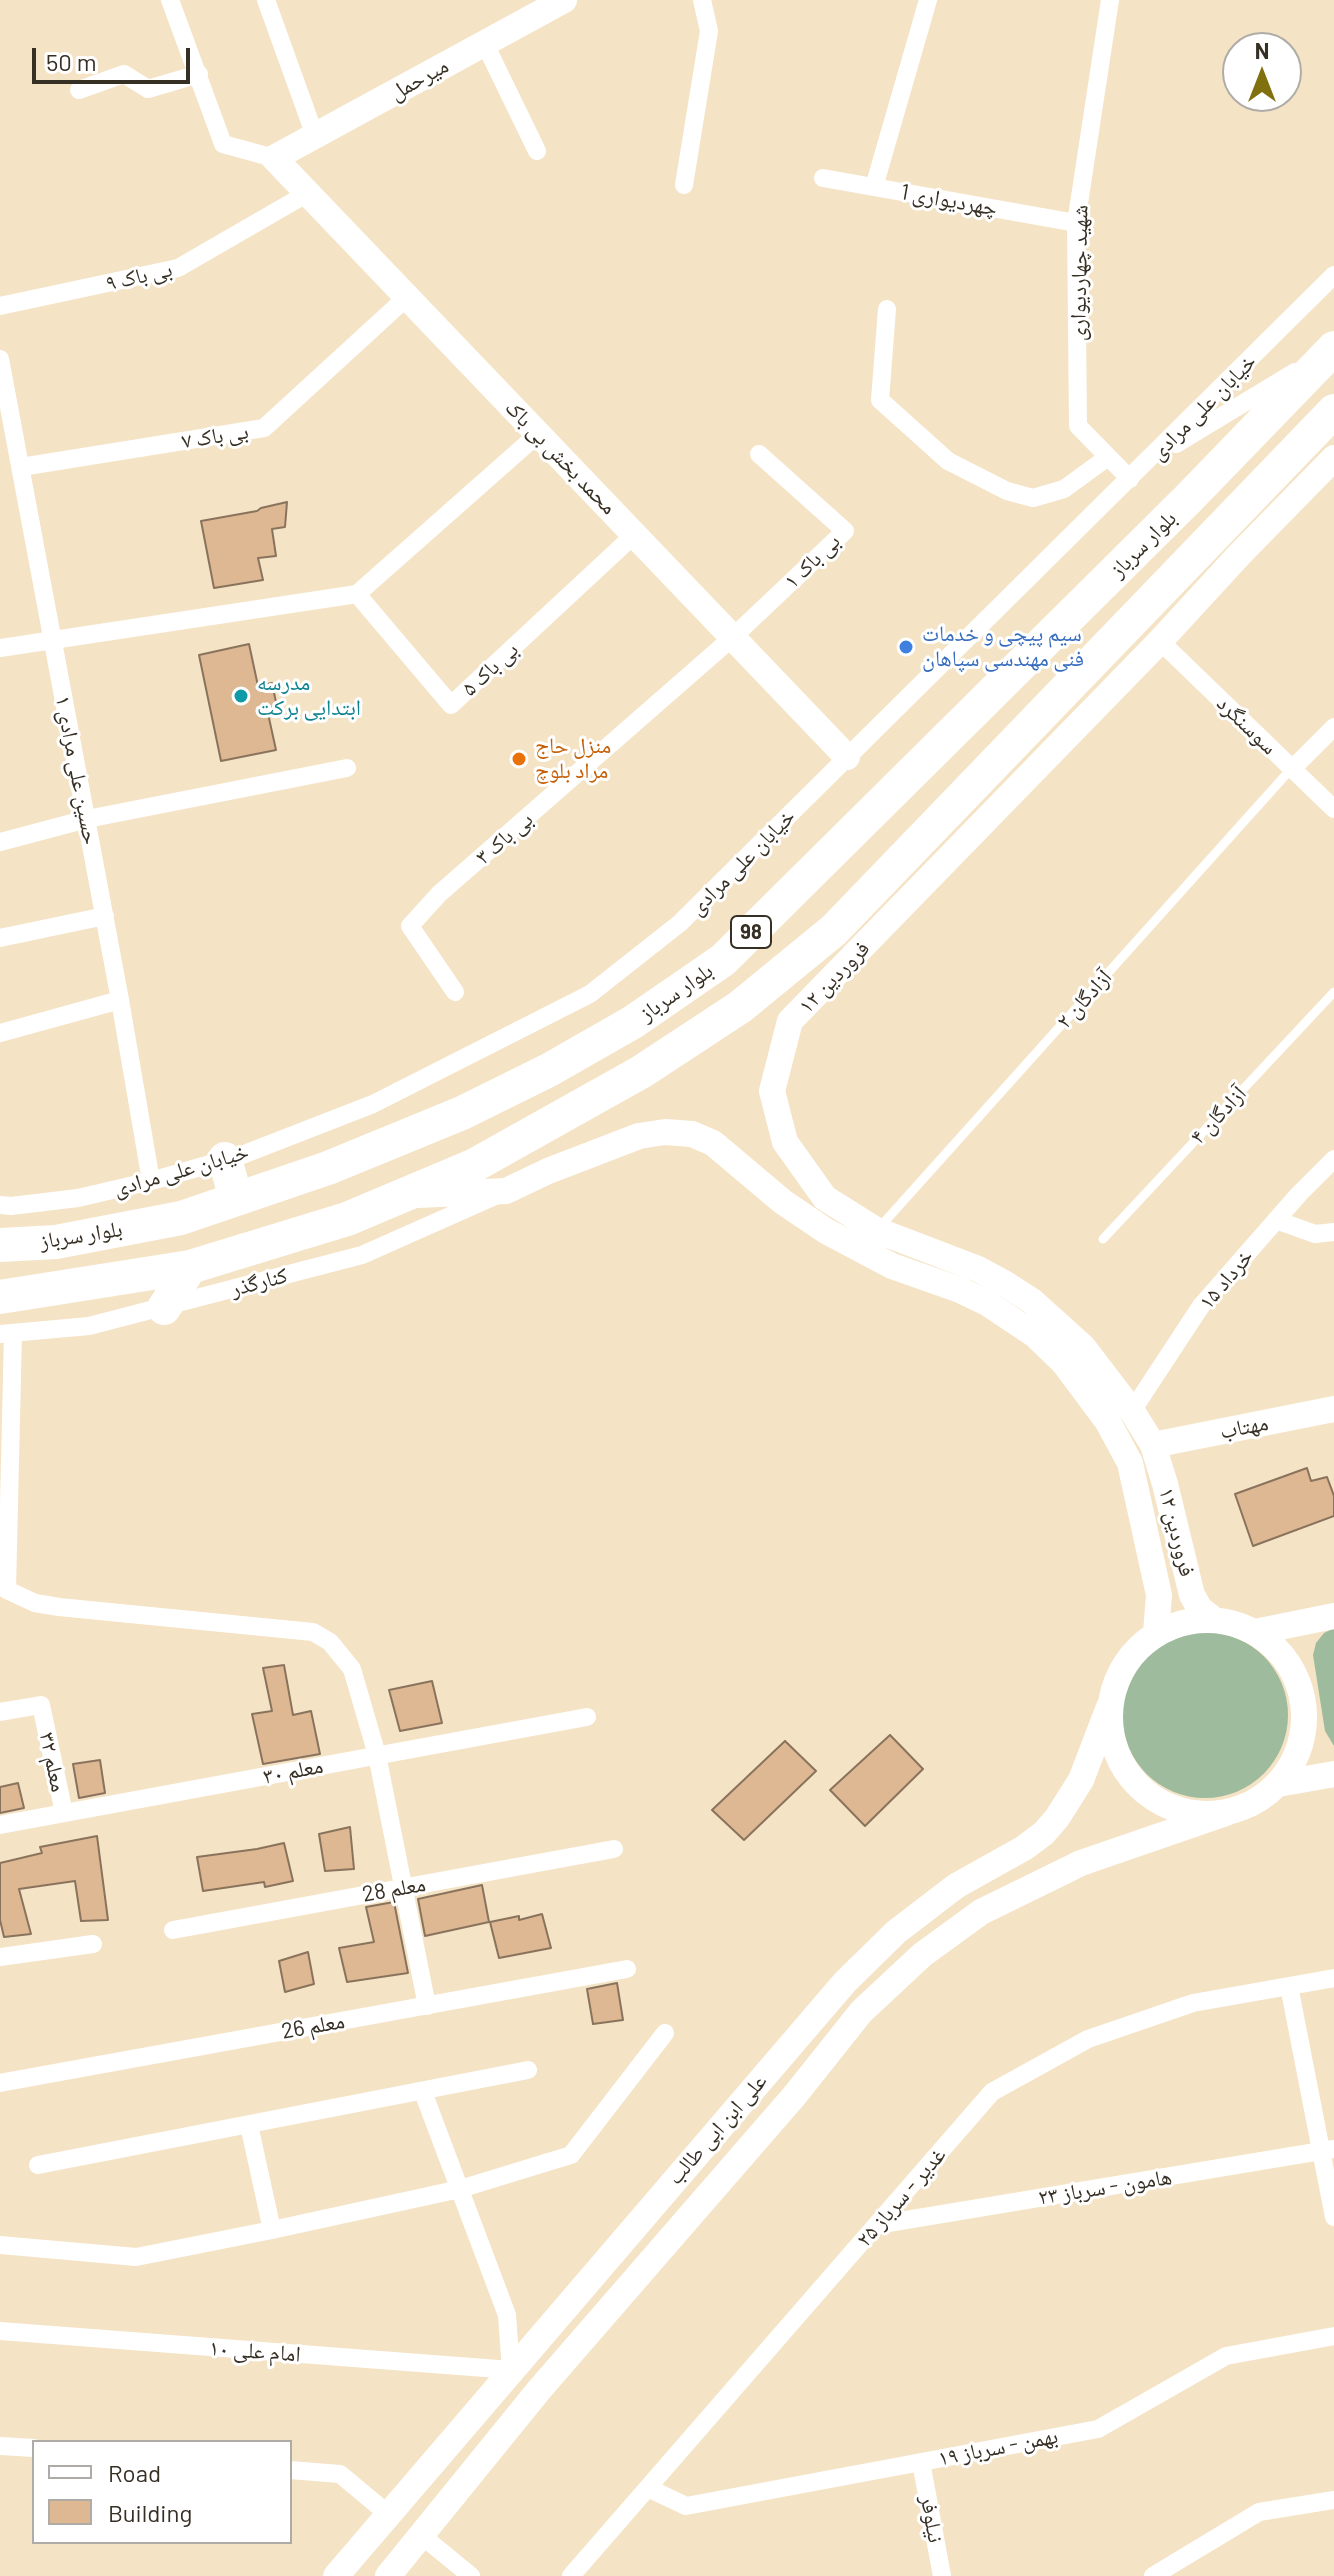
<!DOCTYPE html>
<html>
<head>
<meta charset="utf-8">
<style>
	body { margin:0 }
	#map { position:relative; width:1334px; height:2576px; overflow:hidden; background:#f5e3c5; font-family:Barlow,sans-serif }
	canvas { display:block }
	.legend { position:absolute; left:32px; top:2440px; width:260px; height:104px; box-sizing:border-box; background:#fff; border:2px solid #afaca7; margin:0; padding:10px 14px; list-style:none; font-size:24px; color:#362f24 }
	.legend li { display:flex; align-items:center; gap:16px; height:40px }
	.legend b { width:40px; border:2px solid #afaca7 }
	.north { position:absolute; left:1222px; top:32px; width:80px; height:80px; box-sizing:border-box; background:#fff; border:2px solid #afaca7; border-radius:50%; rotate:0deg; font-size:22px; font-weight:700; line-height:32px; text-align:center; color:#362f24 }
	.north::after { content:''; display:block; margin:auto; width:28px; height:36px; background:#81700e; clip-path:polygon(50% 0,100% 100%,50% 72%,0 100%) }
	.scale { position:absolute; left:32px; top:48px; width:158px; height:36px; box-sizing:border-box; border:4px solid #362f24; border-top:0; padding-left:10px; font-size:24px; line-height:28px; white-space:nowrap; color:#362f24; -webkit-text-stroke:6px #fff; paint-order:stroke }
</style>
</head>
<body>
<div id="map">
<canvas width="1334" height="2576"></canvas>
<ul class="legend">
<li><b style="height:10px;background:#fff"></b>Road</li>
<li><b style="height:22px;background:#ddb893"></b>Building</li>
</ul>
<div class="north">N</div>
<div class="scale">50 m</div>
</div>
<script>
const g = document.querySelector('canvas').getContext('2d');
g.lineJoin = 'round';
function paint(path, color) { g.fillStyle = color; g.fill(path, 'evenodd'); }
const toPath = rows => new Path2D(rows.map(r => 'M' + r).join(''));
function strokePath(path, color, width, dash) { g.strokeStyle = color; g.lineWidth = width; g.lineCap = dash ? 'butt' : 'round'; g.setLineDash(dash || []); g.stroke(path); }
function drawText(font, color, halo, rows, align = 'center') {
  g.font = font + ' Barlow,"Noto Naskh Arabic",sans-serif'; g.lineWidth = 6; g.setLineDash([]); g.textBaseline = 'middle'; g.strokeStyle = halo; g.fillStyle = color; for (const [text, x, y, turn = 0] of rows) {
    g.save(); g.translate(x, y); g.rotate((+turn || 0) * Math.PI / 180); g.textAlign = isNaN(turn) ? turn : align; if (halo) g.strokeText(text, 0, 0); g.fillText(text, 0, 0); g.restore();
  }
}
paint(toPath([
	[1334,1628,1334,1746,1325,1731,1313,1655,1316,1643,1324,1633],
	'1122 1715a83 83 0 1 1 166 0a83 83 0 1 1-166 0Z'
]), '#9fbb9d');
const building = toPath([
	[287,502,285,527,272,529,276,556,258,558,263,580,214,588,201,521,257,511,261,508,287,502],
	[249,644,258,686,272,683,277,707,267,709,276,750,221,761,199,655,249,644],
	[1307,1468,1311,1481,1327,1477,1334,1496,1334,1516,1253,1546,1235,1494,1307,1468],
	[284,1665,293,1715,311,1711,320,1754,263,1764,252,1714,272,1711,263,1668,284,1665],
	[432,1681,442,1723,400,1731,389,1690,432,1681],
	[890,1735,923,1769,865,1826,830,1790,890,1735],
	[785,1741,816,1771,744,1840,712,1810,785,1741],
	[100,1760,105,1793,79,1798,73,1764,100,1760],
	[18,1783,24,1808,0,1813,0,1787,18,1783],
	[350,1827,354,1869,325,1871,319,1834,350,1827],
	[97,1836,108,1920,81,1921,75,1881,19,1889,31,1934,4,1937,0,1920,0,1863,42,1853,40,1847,97,1836],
	[284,1843,293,1881,265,1887,264,1882,203,1891,197,1857,257,1849,284,1843],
	[482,1885,489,1922,425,1936,418,1899,482,1885],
	[394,1902,408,1973,347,1982,339,1948,374,1942,366,1907,394,1902],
	[542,1914,551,1948,499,1958,490,1922,519,1916,519,1920,542,1914],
	[308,1952,314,1984,285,1992,279,1961,308,1952],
	[617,1983,623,2020,593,2024,587,1989,617,1983]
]);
paint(building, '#ddb893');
strokePath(building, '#8a735d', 2);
strokePath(toPath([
	[879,1228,1291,769],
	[1103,1239,1334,992]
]), '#fff', 9);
strokePath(toPath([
	[170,0,223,144,274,158],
	[266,0,315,136],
	[1110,0,1076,223,1078,426,1130,479],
	[485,44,537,151],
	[79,90,124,74,148,89,199,74],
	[823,178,1076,223],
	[684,185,709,31,702,0],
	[874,187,928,0],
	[0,306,178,268,308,193],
	[887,309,880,400,948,461,1007,491,1033,498,1064,489,1108,457],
	[0,359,120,1000,151,1181],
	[1176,444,1295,372],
	[21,467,264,428,407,297],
	[357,594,451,705,635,534],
	[1160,641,1334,809],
	[0,648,357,594,538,434],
	[1292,769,1334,727],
	[0,842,87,819,347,768],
	[0,938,105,916],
	[455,992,410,926,439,894,733,637,845,531,759,454],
	[0,1033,120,1000],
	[0,1205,11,1206,78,1198,151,1181,242,1155,373,1104,590,994,680,923,1334,275],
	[1276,1220,1315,1234,1334,1232],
	[0,1334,89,1326,362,1255,495,1196],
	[1132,1411,1201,1306,1299,1194,1334,1159],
	[7,1590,35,1603,59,1607,313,1632,330,1642,352,1669,377,1755,427,2006],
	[7,1590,13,1333],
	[0,1712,41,1705,64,1813],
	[0,1825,587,1717],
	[173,1930,614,1849],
	[0,1957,93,1944],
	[1289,1986,1334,2217],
	[0,2083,627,1969],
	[249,2125,272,2230],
	[38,2165,528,2070],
	[876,2225,1334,2149],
	[0,2245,136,2257,272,2230,460,2189,571,2155,665,2033],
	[0,2331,511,2370,507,2315,423,2092],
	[0,2446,34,2448],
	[921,2462,942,2576],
	[290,2470,340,2474,388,2514],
	[648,2488,686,2506,1098,2429,1226,2356,1334,2336],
	[421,2535,471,2576],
	[571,2576,992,2092,1088,2039,1193,2003,1334,1978],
	[1153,2576,1259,2512,1334,2500]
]), '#fff', 18);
strokePath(toPath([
	[564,0,274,158,847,757],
	[418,1195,506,1191,548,1171,639,1136,665,1132,692,1134,713,1143,783,1202,826,1231,892,1266,960,1290,987,1303,1035,1335,1064,1363,1108,1422,1130,1463,1159,1595,1156,1633],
	[1153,1445,1334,1409],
	[1213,1619,1200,1609,1192,1595,1165,1484,1153,1445,1132,1411,1083,1347,1032,1301,1004,1283,978,1269,876,1230,825,1198,785,1142,772,1091,790,1021,1160,641,1240,554,1334,458],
	'1110 1717a97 97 0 1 1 194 0a97 97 0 1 1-194 0Z',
	[1255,1632,1334,1616],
	[1278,1784,1334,1774],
	[336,2576,845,1982,896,1932,956,1886,1024,1848,1044,1833,1057,1818,1081,1780,1109,1707],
	[388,2576,539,2390,795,2095,861,2012,922,1955,981,1912,1081,1863,1226,1813]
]), '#fff', 26);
strokePath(toPath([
	[225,1159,236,1199],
	[0,1245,56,1242,181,1218,328,1168,462,1113,549,1070,633,1022,723,960,1188,499,1334,348],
	[0,1297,190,1267,347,1219,473,1166,641,1072,740,1007,834,930,1334,411],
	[164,1308,190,1267]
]), '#fff', 34);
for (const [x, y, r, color] of [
	[906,647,8,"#3f7fe0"],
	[241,696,8,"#0f9aa8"],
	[519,759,8,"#e8710a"]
]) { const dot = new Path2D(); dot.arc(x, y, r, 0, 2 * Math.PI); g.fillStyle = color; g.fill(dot); strokePath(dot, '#fff', 3); }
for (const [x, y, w] of [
	[751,932,40]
]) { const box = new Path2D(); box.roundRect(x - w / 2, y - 16, w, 32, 6); g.fillStyle = '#fff'; g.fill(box); strokePath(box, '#362f24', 2); }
drawText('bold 20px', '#362f24', null, [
	["98",751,932]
]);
drawText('22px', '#362f24', '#fff', [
	["میرحمل",419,79,-29],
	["چهردیواری 1",949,200,10],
	["شهید چهاردیواری",1079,273,-89],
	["بی باک ۹",139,276,-13],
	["خیابان علی مرادی",1203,407,-45],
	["بی باک ۷",215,436,-9],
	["محمد بخش بی باک",561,457,46],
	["بلوار سرباز",1143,544,-45],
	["بی باک ۱",812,561,-44],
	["بی باک ۵",490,669,-43],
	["سوسنگرد",1247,725,44],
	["حسین علی مرادی ۱",77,770,79],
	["بی باک ۳",504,838,-41],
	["خیابان علی مرادی",742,862,-45],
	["۱۲ فروردین",834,977,-46],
	["بلوار سرباز",676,992,-35],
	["آزادگان ۲",1084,999,-48],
	["آزادگان ۴",1218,1115,-47],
	["خیابان علی مرادی",181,1170,-16],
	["بلوار سرباز",81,1235,-9],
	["۱۵ خرداد",1226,1279,-50],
	["کنارگذر",259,1282,-15],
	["مهتاب",1244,1427,-11],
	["۱۲ فروردین",1177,1532,76],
	["معلم ۳۲",53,1762,78],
	["معلم ۳۰",293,1771,-11],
	["معلم 28",394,1889,-10],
	["معلم 26",313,2026,-10],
	["علی ابن ابی طالب",717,2129,-49],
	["هامون - سرباز ۲۳",1105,2187,-9],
	["غدیر - سرباز ۲۵",901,2197,-49],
	["امام علی ۱۰",255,2351,4],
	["بهمن - سرباز ۱۹",998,2447,-11],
	["نیلوفر",932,2519,80]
]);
drawText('22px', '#366cbe', '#fff', [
	["سیم پیچی و خدمات",922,634],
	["فنی مهندسی سپاهان",922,659]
], 'left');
drawText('22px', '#0d838f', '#fff', [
	["مدرسه",257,683],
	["ابتدایی برکت",257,708]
], 'left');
drawText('22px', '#c56008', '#fff', [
	["منزل حاج",535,746],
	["مراد بلوچ",535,771]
], 'left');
</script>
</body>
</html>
